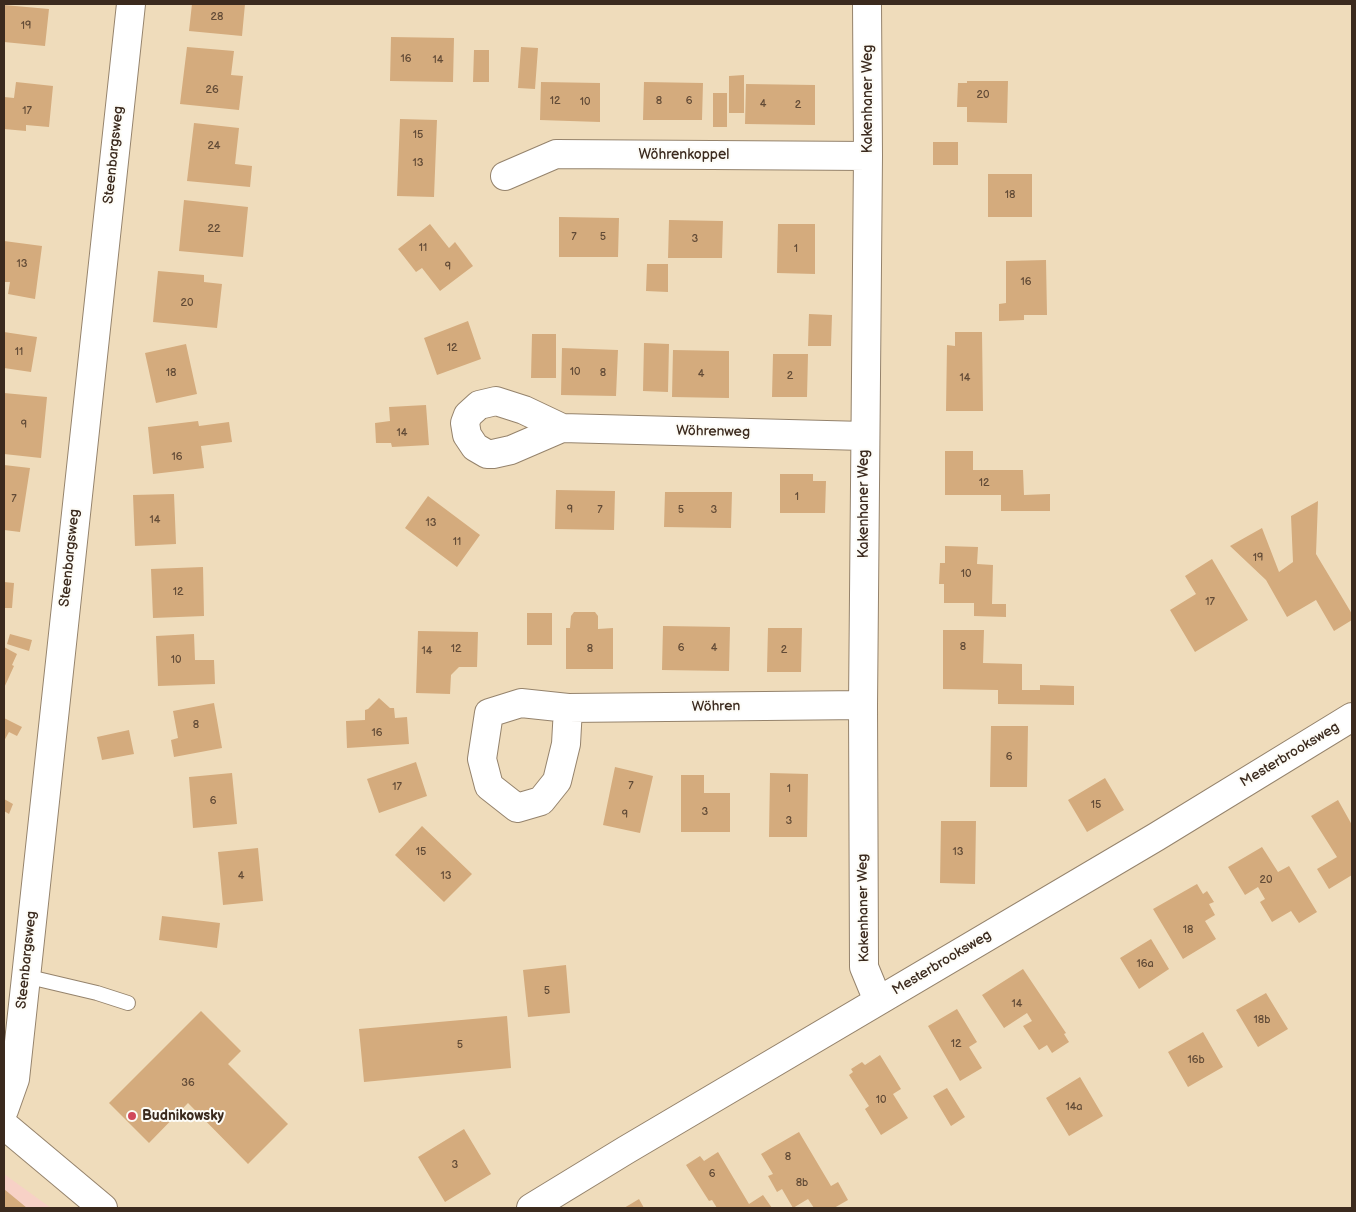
<!DOCTYPE html>
<html>
<head>
<meta charset="utf-8">
<style>
	body { margin:0 }
	#map { position:relative; width:1356px; height:1212px; overflow:hidden; background:#efdcbb; font-family:"Balsamiq Sans",sans-serif }
	canvas { display:block }
	.frame { position:absolute; inset:0; border:5px solid #3b2a1e; pointer-events:none }
</style>
</head>
<body>
<div id="map">
<canvas width="1356" height="1212"></canvas>
<div class="frame"></div>
</div>
<script>
const g = document.querySelector('canvas').getContext('2d');
g.lineJoin = 'round';
function paint(path, color) { g.fillStyle = color; g.fill(path, 'evenodd'); }
const toPath = rows => new Path2D(rows.map(r => 'M' + r).join(''));
function strokePath(path, color, width, dash) { g.strokeStyle = color; g.lineWidth = width; g.lineCap = dash ? 'butt' : 'round'; g.setLineDash(dash || []); g.stroke(path); }
function drawText(font, color, halo, rows, align = 'center') {
  g.font = font + ' "Balsamiq Sans",sans-serif'; g.lineWidth = 4; g.setLineDash([]); g.textBaseline = 'middle'; g.strokeStyle = halo; g.fillStyle = color; for (const [text, x, y, turn = 0] of rows) {
    g.save(); g.translate(x, y); g.rotate((+turn || 0) * Math.PI / 180); g.textAlign = isNaN(turn) ? turn : align; if (halo) g.strokeText(text, 0, 0); g.fillText(text, 0, 0); g.restore();
  }
}
paint(toPath([
	[4,1174,51,1208,4,1208]
]), '#f7d1c6');
paint(toPath([
	[192,4,245,4,242,36,189,31],
	[4,5,49,9,45,46,4,42],
	[391,37,454,38,453,82,390,81],
	[187,47,234,51,231,75,243,76,239,110,180,104],
	[521,47,538,48,535,89,518,88],
	[474,50,489,50,489,82,473,82],
	[744,75,744,113,729,113,729,76],
	[967,81,1008,81,1007,123,967,122,967,107,957,107,958,83,967,83],
	[16,82,53,86,49,127,26,125,26,131,4,129,4,97,14,98],
	[541,82,600,83,600,122,540,120],
	[644,82,703,83,702,120,643,120],
	[746,84,815,85,815,125,745,124],
	[713,93,727,93,727,127,713,127],
	[400,119,437,120,434,197,397,196],
	[194,123,239,128,235,164,252,166,250,187,187,181],
	[933,142,958,142,958,165,933,165],
	[988,174,1032,174,1032,217,988,217],
	[184,200,248,207,243,257,179,251],
	[559,217,619,218,618,257,559,257],
	[669,220,723,221,722,258,668,258],
	[430,224,449,248,455,242,473,266,440,291,422,268,416,272,398,249],
	[778,224,815,224,815,274,777,273],
	[4,241,42,246,35,299,8,294,10,282,4,282],
	[1046,260,1047,315,1024,315,1024,320,999,321,999,304,1006,303,1006,261],
	[647,264,668,264,668,292,646,291],
	[158,271,204,275,204,282,222,284,217,328,153,322],
	[809,314,832,315,831,346,808,346],
	[468,321,481,359,437,375,424,338],
	[4,332,37,337,31,372,4,368],
	[955,332,982,332,983,411,946,411,947,345,955,346],
	[532,334,556,334,556,378,531,378],
	[644,343,669,344,668,392,643,391],
	[186,344,197,394,156,403,145,353],
	[562,348,618,350,616,396,561,395],
	[673,350,729,351,729,398,672,397],
	[773,354,808,354,807,397,772,397],
	[4,393,47,397,41,458,4,454],
	[426,405,429,445,392,447,391,443,376,443,375,423,390,421,389,407],
	[198,421,199,426,229,422,232,442,201,446,204,468,153,474,148,427],
	[945,451,973,451,973,470,1023,470,1024,495,1050,494,1050,511,1001,511,1001,495,945,495],
	[4,465,30,468,20,532,4,530],
	[780,474,813,474,813,481,826,481,825,513,780,513],
	[556,490,615,491,614,530,555,529],
	[665,492,732,492,731,528,664,527],
	[174,494,176,544,135,546,133,495],
	[428,496,480,535,457,567,405,528],
	[1318,501,1316,554,1352,614,1352,620,1334,631,1316,600,1287,617,1266,580,1230,546,1262,528,1279,572,1293,562,1291,516],
	[945,546,978,547,977,564,993,565,992,604,1006,604,1006,617,974,616,974,603,944,603,944,584,939,584,940,563,945,563],
	[1212,559,1248,620,1195,652,1170,610,1196,594,1185,576],
	[203,567,204,616,153,618,151,569],
	[4,582,14,583,12,608,4,608],
	[574,612,595,612,598,616,598,629,613,628,613,669,566,669,566,628,570,628,571,616],
	[527,613,552,613,552,645,527,645],
	[663,626,730,627,729,671,662,670],
	[768,628,802,628,801,672,767,672],
	[943,630,984,630,983,663,1022,664,1022,690,1040,690,1040,685,1074,686,1074,705,998,704,998,690,943,689],
	[418,631,478,632,477,667,459,667,451,675,450,694,416,693],
	[10,634,32,640,29,651,7,644],
	[194,634,195,660,214,660,215,684,158,686,156,636],
	[4,647,17,654,12,665,14,666,4,688],
	[379,698,390,708,394,708,395,718,407,717,409,744,347,748,346,721,365,720,365,710,368,709],
	[214,703,222,748,174,757,171,740,178,738,173,711],
	[4,718,22,727,17,736,9,732,4,741],
	[991,726,1028,726,1027,787,990,787],
	[129,730,134,754,102,760,97,737],
	[416,762,427,796,379,813,367,779],
	[615,767,653,776,640,833,603,825],
	[232,773,237,824,193,828,189,777],
	[770,773,808,774,807,837,769,837],
	[681,775,704,775,704,793,730,793,730,832,681,832],
	[1105,778,1124,810,1087,832,1068,800],
	[4,799,13,804,9,814,4,811],
	[1338,800,1352,825,1352,875,1329,889,1317,869,1337,857,1311,816],
	[941,821,976,821,975,884,940,883],
	[422,826,472,874,444,902,395,855],
	[1262,847,1278,872,1289,866,1317,912,1299,923,1291,911,1272,922,1260,902,1265,899,1258,887,1245,895,1228,867],
	[258,848,263,901,223,905,218,852],
	[1197,884,1203,894,1207,891,1214,902,1209,904,1215,915,1205,921,1216,939,1183,959,1153,909],
	[162,916,220,923,217,948,159,940],
	[1151,939,1169,969,1139,989,1120,958],
	[566,965,570,1013,528,1017,523,970],
	[1023,969,1066,1033,1064,1034,1069,1042,1052,1053,1047,1045,1039,1050,1023,1026,1032,1021,1027,1013,1004,1028,982,995],
	[1266,993,1288,1029,1258,1047,1236,1010],
	[957,1009,977,1042,969,1047,982,1068,960,1081,928,1026],
	[201,1011,241,1051,228,1064,288,1124,248,1164,188,1103,149,1143,109,1103],
	[507,1016,511,1068,364,1082,359,1029],
	[1203,1032,1223,1067,1188,1087,1168,1052],
	[880,1055,901,1089,893,1094,908,1118,881,1135,865,1109,869,1106,849,1075,853,1072,851,1069,862,1062,865,1065],
	[1080,1077,1103,1116,1069,1136,1046,1098],
	[947,1088,965,1117,951,1126,933,1096],
	[464,1129,491,1174,445,1202,418,1157],
	[799,1132,831,1186,838,1182,848,1200,834,1208,814,1208,808,1199,793,1208,782,1189,777,1192,768,1176,773,1174,761,1154],
	[718,1152,749,1204,763,1195,772,1208,717,1208,712,1200,709,1201,686,1165,700,1156,704,1161],
	[4,1189,27,1208,4,1208],
	[639,1199,644,1208,624,1208]
]), '#d4ab7d');
const service = toPath([
	[25,976,97,993,128,1003]
]);
const minor = toPath([
	[867,4,868,156,863,705,864,967,878,1001],
	[505,176,556,154,868,156],
	[562,428,511,450,493,454,487,454,475,447,467,435,465,423,468,415,479,405,496,401,524,410,562,428,864,436],
	[568,708,566,744,557,781,541,801,517,808,489,786,482,759,489,713,521,703,568,708,863,705],
	[4,1110,15,1079,131,4],
	[531,1208,626,1150,1156,837,1352,717]
]);
const secondary = toPath([
	[4,1125,103,1208]
]);
strokePath(service, '#95836c', 16);
strokePath(minor, '#95836c', 30);
strokePath(secondary, '#95836c', 30);
strokePath(service, '#fff', 14);
strokePath(minor, '#fff', 28);
strokePath(secondary, '#fff', 28);
for (const [x, y, r, color] of [
	[132,1116,5,"#d1495b"]
]) { const dot = new Path2D(); dot.arc(x, y, r, 0, 2 * Math.PI); g.fillStyle = color; g.fill(dot); strokePath(dot, '#fdfcf7', 2); }
drawText('11px', '#614a36', null, [
	["28",217,17],
	["19",26,26],
	["16",406,59],
	["14",438,60],
	["26",212,90],
	["20",983,95],
	["12",555,101],
	["8",659,101],
	["6",689,101],
	["10",585,102],
	["4",763,104],
	["2",798,105],
	["17",27,111],
	["15",418,135],
	["24",214,146],
	["13",418,163],
	["18",1010,195],
	["22",214,229],
	["7",574,237],
	["5",603,237],
	["3",695,239],
	["11",423,248],
	["1",796,249],
	["13",22,264],
	["9",448,267],
	["16",1026,282],
	["20",187,303],
	["12",452,348],
	["11",19,352],
	["10",575,372],
	["18",171,373],
	["8",603,373],
	["4",701,374],
	["2",790,376],
	["14",965,378],
	["9",24,425],
	["14",402,433],
	["16",177,457],
	["12",984,483],
	["1",797,497],
	["7",14,499],
	["9",570,510],
	["7",600,510],
	["5",681,510],
	["3",714,510],
	["14",155,520],
	["13",431,523],
	["11",457,542],
	["19",1258,558],
	["10",966,574],
	["12",178,592],
	["17",1210,602],
	["8",963,647],
	["6",681,648],
	["4",714,648],
	["12",456,649],
	["8",590,649],
	["2",784,650],
	["14",427,651],
	["10",176,660],
	["8",196,725],
	["16",377,733],
	["6",1009,757],
	["7",631,786],
	["17",397,787],
	["1",789,789],
	["6",213,801],
	["15",1096,805],
	["3",705,812],
	["9",625,815],
	["3",789,821],
	["15",421,852],
	["13",958,852],
	["4",241,876],
	["13",446,876],
	["20",1266,880],
	["18",1188,930],
	["16a",1145,964],
	["5",547,991],
	["14",1017,1004],
	["18b",1262,1020],
	["12",956,1044],
	["5",460,1045],
	["16b",1196,1060],
	["36",188,1083],
	["10",881,1100],
	["14a",1074,1107],
	["8",788,1157],
	["3",455,1165],
	["6",712,1174],
	["8b",802,1183]
]);
drawText('14px', '#3b2a1e', '#fdfcf7', [
	["Kakenhaner Weg",868,99,-90],
	["Steenbargsweg",114,155,-84],
	["Wöhrenkoppel",684,155],
	["Wöhrenweg",713,432,1],
	["Kakenhaner Weg",864,504,-90],
	["Steenbargsweg",70,558,-84],
	["Wöhren",716,707,-1],
	["Mesterbrooksweg",1290,755,-31],
	["Kakenhaner Weg",864,908,-91],
	["Steenbargsweg",27,960,-84],
	["Mesterbrooksweg",942,963,-31]
]);
drawText('bold 14px', '#3b2a1e', '#fdfcf7', [
	["Budnikowsky",142,1116]
], 'left');
</script>
</body>
</html>
